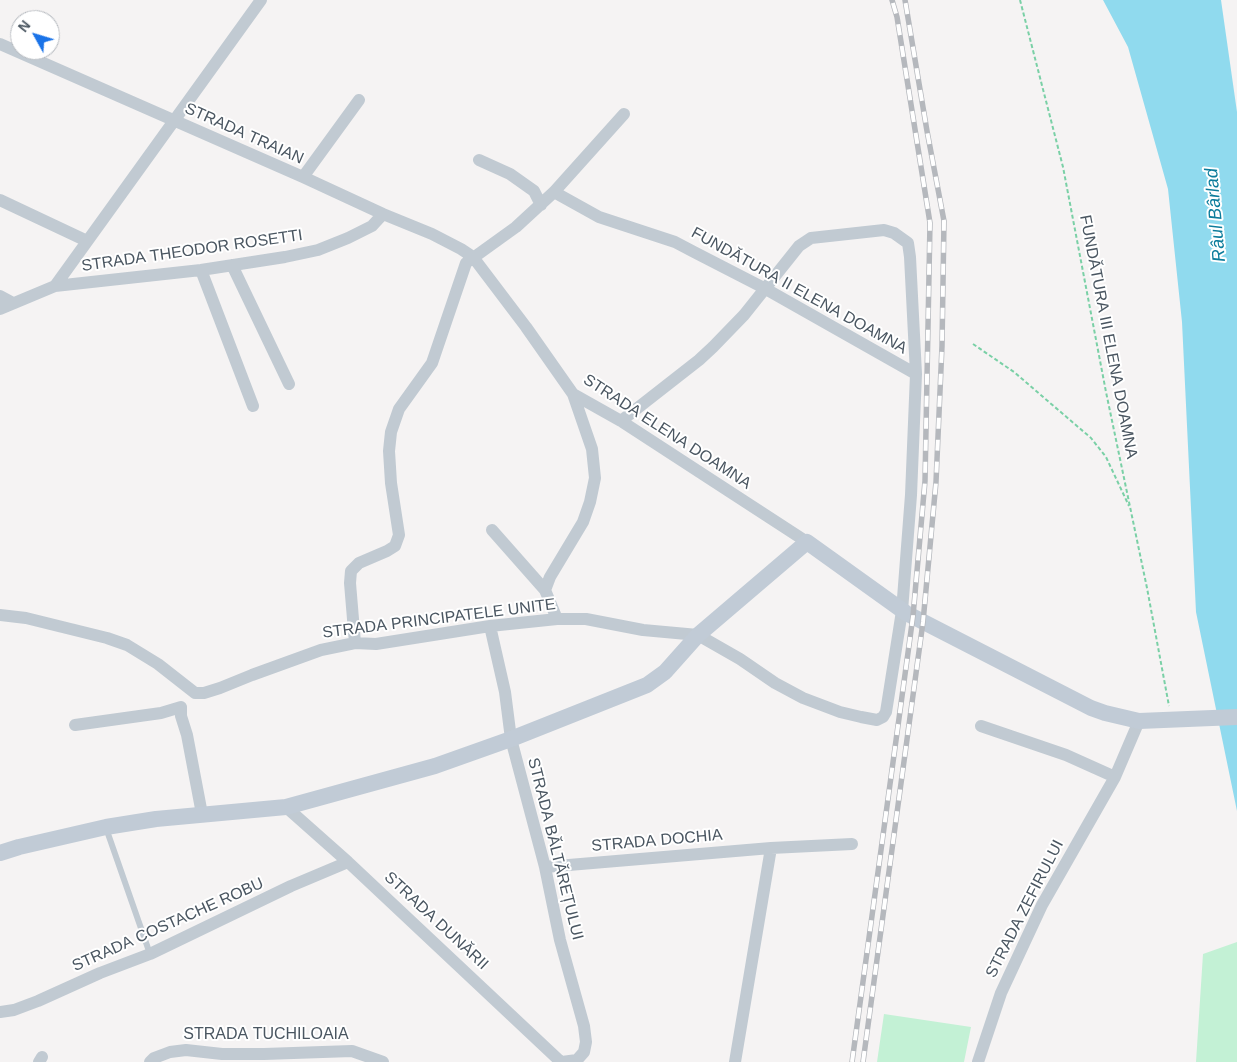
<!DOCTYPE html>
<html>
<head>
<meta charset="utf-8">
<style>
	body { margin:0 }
	#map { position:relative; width:1237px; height:1062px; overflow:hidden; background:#f5f3f3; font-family:Arial,sans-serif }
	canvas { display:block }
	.north { position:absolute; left:10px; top:10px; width:50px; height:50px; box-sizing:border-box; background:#fff; border:1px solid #b7bbc0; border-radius:50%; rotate:309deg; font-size:14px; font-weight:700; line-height:20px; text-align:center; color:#4a5661 }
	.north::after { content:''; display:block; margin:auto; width:18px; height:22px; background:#1a73e8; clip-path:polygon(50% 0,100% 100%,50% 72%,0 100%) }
</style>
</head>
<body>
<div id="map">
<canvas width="1237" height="1062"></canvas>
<div class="north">N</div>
</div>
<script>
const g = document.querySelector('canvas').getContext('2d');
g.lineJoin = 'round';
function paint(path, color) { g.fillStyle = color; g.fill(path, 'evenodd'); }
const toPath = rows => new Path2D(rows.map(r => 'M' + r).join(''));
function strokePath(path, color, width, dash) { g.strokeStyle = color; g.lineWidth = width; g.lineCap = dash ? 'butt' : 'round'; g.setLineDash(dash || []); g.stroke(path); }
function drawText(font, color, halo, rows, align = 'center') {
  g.font = font + ' Arial,sans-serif'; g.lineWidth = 4; g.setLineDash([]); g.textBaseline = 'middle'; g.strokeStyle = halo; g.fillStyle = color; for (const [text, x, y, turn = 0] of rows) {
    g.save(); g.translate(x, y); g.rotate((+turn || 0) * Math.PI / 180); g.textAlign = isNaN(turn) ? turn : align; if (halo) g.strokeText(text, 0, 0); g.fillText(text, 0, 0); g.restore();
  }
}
paint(toPath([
	[1237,942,1237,1062,1196,1062,1203,954],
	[884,1014,971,1027,964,1062,877,1062]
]), '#c3f1d5');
paint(toPath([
	[1103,0,1221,0,1237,112,1237,811,1196,612,1182,322,1168,189,1128,47]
]), '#90daee');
strokePath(toPath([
	[1020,0,1063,167,1106,392,1147,588,1169,706],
	[973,344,1014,372,1091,438,1106,457,1129,506]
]), '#7ad0a6', 2, [4, 2.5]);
strokePath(toPath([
	[106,828,150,954]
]), '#c1cad2', 6);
strokePath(toPath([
	[0,44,303,177,383,214,432,234,461,249,473,257,526,327,573,394,621,421,807,542],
	[479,160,510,174,534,191,541,205],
	[303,177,359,100],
	[554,192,599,217,675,242,694,252,764,288,916,374],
	[0,200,87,241],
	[232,265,289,384],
	[201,270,253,406],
	[55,286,261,0],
	[0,296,13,303],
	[0,309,55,286,201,270,285,257,318,250,348,238,372,226,383,214],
	[492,530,545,590,557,619],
	[545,590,550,577,583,522,590,502,595,478,592,449,573,394],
	[0,615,26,618,107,638,127,645,158,664,195,693,204,693,220,688,252,675,321,650,355,643,376,644,490,626,557,619,586,619,643,630,698,635,740,659,775,683,803,698,840,712,861,717,877,720,883,717,886,712,902,611,911,495,916,374,910,257,908,243,894,233,884,230,811,238,799,246,744,315,713,347,699,360,621,421],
	[490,626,505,692,511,739,545,867,560,940,584,1026,586,1042,584,1052,577,1060,562,1062],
	[355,643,350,583,351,571,359,563,387,551,395,546,399,535,391,483,389,451,391,432,399,409,432,363,466,263,516,227,554,192,624,114],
	[75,725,161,713,181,707,181,716,187,735,202,814],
	[981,726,1066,755,1115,777],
	[286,807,348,862,561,1062],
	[545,867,771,848,852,844],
	[0,1012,14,1010,38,1001,100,973,150,954,291,886,348,862],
	[39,1062,42,1057],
	[150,1062,154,1058,170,1052,186,1050,222,1054,264,1054,352,1051,383,1062],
	[735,1062,771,848],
	[978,1062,1001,993,1042,905,1115,777,1139,721]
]), '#c1cad2', 12);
strokePath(toPath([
	[0,853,19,847,106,827,156,819,286,807,435,766,511,739,647,685,665,672,698,635,807,542,906,613,1091,708,1105,713,1139,721,1237,717]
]), '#c1cbd6', 16);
const rail = toPath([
	[852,1062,913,616,925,481,930,223,897,17,892,0],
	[863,1062,923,622,936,482,942,346,944,221,927,131,905,0]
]);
strokePath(rail, '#b5b8bd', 5.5);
strokePath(rail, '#fff', 4, [11]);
drawText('16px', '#4a5661', '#fff', [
	["STRADA TRAIAN",244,134,24],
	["STRADA THEODOR ROSETTI",192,251,-8],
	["FUNDĂTURA II ELENA DOAMNA",799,291,29],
	["FUNDĂTURA III ELENA DOAMNA",1108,337,79],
	["STRADA ELENA DOAMNA",667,432,33],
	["STRADA PRINCIPATELE UNITE",439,619,-7],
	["STRADA DOCHIA",657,841,-5],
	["STRADA BĂLTĂREȚULUI",555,849,76],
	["STRADA ZEFIRULUI",1025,909,-63],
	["STRADA DUNĂRII",436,921,43],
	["STRADA COSTACHE ROBU",168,925,-24],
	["STRADA TUCHILOAIA",266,1035]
]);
drawText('italic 18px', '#0c7c9b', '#fff', [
	["Râul Bârlad",1216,215,-95]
]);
</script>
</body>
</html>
